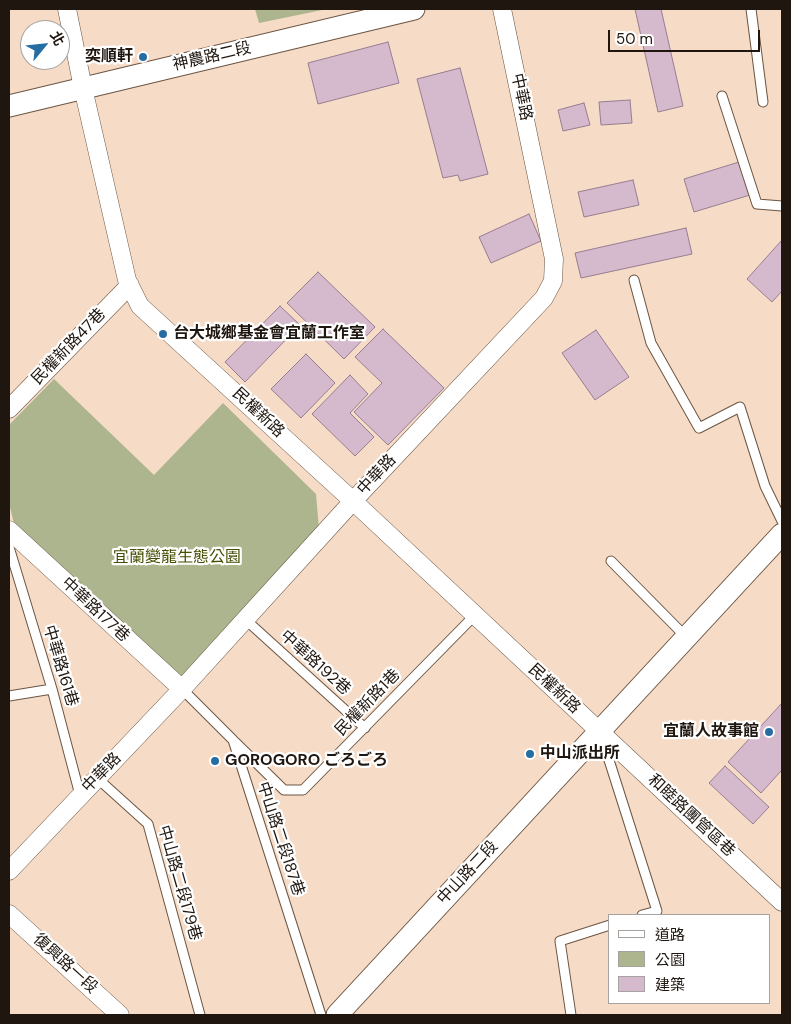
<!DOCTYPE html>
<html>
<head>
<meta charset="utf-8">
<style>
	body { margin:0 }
	#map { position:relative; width:791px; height:1024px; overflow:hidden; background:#f6dbc6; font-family:"DM Sans","Noto Sans TC",sans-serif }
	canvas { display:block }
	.frame { position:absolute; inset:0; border:10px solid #1f160f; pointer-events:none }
	.legend { position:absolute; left:608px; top:914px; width:162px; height:90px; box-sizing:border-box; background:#fff; border:1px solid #a5a29f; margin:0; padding:6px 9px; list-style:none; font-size:15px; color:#1f160f }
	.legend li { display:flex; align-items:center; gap:10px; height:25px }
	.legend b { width:25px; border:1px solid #a5a29f }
	.north { position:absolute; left:20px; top:20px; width:50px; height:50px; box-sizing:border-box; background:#fff; border:1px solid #a5a29f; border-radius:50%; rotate:62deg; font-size:14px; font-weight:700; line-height:20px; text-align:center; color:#1f160f }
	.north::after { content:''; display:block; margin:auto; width:18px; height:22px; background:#266ea2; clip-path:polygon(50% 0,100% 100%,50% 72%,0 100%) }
	.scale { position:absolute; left:608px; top:30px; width:152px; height:22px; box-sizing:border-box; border:2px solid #1f160f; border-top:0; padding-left:6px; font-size:15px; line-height:18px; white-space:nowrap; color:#1f160f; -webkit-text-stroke:4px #fff; paint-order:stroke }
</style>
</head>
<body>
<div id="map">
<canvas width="791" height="1024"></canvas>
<div class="frame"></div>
<ul class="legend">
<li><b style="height:6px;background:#fff"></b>道路</li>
<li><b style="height:14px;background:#adb58e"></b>公園</li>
<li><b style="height:14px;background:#d5bace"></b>建築</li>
</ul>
<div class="north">北</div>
<div class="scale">50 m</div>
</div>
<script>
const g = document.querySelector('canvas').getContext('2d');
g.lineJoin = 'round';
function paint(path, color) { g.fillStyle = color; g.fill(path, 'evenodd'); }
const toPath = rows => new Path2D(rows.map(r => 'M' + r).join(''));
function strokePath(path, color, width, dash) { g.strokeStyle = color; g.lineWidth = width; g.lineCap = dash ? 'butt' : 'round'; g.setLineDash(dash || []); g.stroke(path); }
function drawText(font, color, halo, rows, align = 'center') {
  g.font = font + ' "DM Sans","Noto Sans TC","Noto Sans JP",sans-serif'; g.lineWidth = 4.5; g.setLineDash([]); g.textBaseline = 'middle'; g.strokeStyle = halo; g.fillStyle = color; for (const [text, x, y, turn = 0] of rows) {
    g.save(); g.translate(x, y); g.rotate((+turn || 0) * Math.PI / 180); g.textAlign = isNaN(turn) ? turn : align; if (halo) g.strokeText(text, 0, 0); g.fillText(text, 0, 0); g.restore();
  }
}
paint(toPath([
	[255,9,327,9,259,23],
	[54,379,154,475,223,403,316,494,319,529,180,681,15,528,9,503,9,425]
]), '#adb58e');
const building = toPath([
	[635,9,661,9,683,106,658,112,635,9],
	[388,42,399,83,318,104,308,63,388,42],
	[460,68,488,174,460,181,458,175,443,178,417,79,460,68],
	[630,100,632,123,601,125,599,102,630,100],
	[584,103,590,125,563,131,558,110,584,103],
	[739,162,750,195,694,212,684,179,739,162],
	[633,180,639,205,584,217,578,192,633,180],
	[529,214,541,241,491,263,479,237,529,214],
	[686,228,692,254,581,278,575,253,686,228],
	[782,240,782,291,772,302,747,279,782,240],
	[318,272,375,327,344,359,287,303,318,272],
	[280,306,300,325,245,382,225,362,280,306],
	[383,329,444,388,388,445,354,412,382,383,355,357,383,329],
	[596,330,629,377,595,400,562,353,596,330],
	[306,354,335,383,301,418,271,389,306,354],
	[350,375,368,394,350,413,374,437,355,456,312,414,350,375],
	[782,703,782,770,761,793,728,762,782,703],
	[725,766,769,807,753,824,709,783,725,766]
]);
paint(building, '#d5bace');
strokePath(building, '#967d90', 1);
const service = toPath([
	[751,9,763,102],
	[722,96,757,204,782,206],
	[634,280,651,343,699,428,740,407,765,486,782,521],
	[9,547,52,689,80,795],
	[611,561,686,637],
	[246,620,365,728],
	[182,689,233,740,321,1015],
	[9,696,52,689],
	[602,738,657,911,642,915],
	[235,742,284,790,303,790,475,615],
	[97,778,148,824,200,1015],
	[571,1015,560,941,610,925]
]);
const minor = toPath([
	[67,9,83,88,127,280,140,306,353,501,782,902],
	[9,409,130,285],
	[9,530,182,689],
	[9,871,182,689,353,501,544,298,553,281,554,259,502,9],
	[9,914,120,1015]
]);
const tertiary = toPath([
	[9,106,414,9],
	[337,1015,782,534]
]);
strokePath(service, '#6b5543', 11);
strokePath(minor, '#6b5543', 19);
strokePath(tertiary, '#6b5543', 23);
strokePath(service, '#fff', 9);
strokePath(minor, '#fff', 18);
strokePath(tertiary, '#fff', 21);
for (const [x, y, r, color] of [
	[143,57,5,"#266ea2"],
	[163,334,5,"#266ea2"],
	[769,732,5,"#266ea2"],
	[530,754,5,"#266ea2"],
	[215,761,5,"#266ea2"]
]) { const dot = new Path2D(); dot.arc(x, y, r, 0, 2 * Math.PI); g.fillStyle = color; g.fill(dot); strokePath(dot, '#fff', 2); }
drawText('bold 16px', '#1f160f', '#fff', [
	["奕順軒",133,57,"right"],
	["台大城鄉基金會宜蘭工作室",173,334],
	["宜蘭人故事館",759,732,"right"],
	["中山派出所",540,754],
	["GOROGORO ごろごろ",225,761]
], 'left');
drawText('16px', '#1f160f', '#fff', [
	["神農路二段",212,57,-13],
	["中華路",521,97,78],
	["民權新路47巷",69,347,-46],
	["民權新路",258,413,43],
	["中華路",377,475,-47],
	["中華路177巷",95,610,43],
	["中華路192巷",315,663,42],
	["中華路161巷",60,666,73],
	["民權新路",554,689,43],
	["民權新路1巷",368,703,-46],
	["中華路",102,773,-46],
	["和睦路團管區巷",691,816,43],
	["中山路二段187巷",280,839,72],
	["中山路二段",468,873,-47],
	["中山路二段179巷",179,883,74],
	["復興路一段",65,964,42]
]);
drawText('16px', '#464e00', '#fff', [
	["宜蘭變龍生態公園",177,558]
]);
</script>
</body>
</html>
